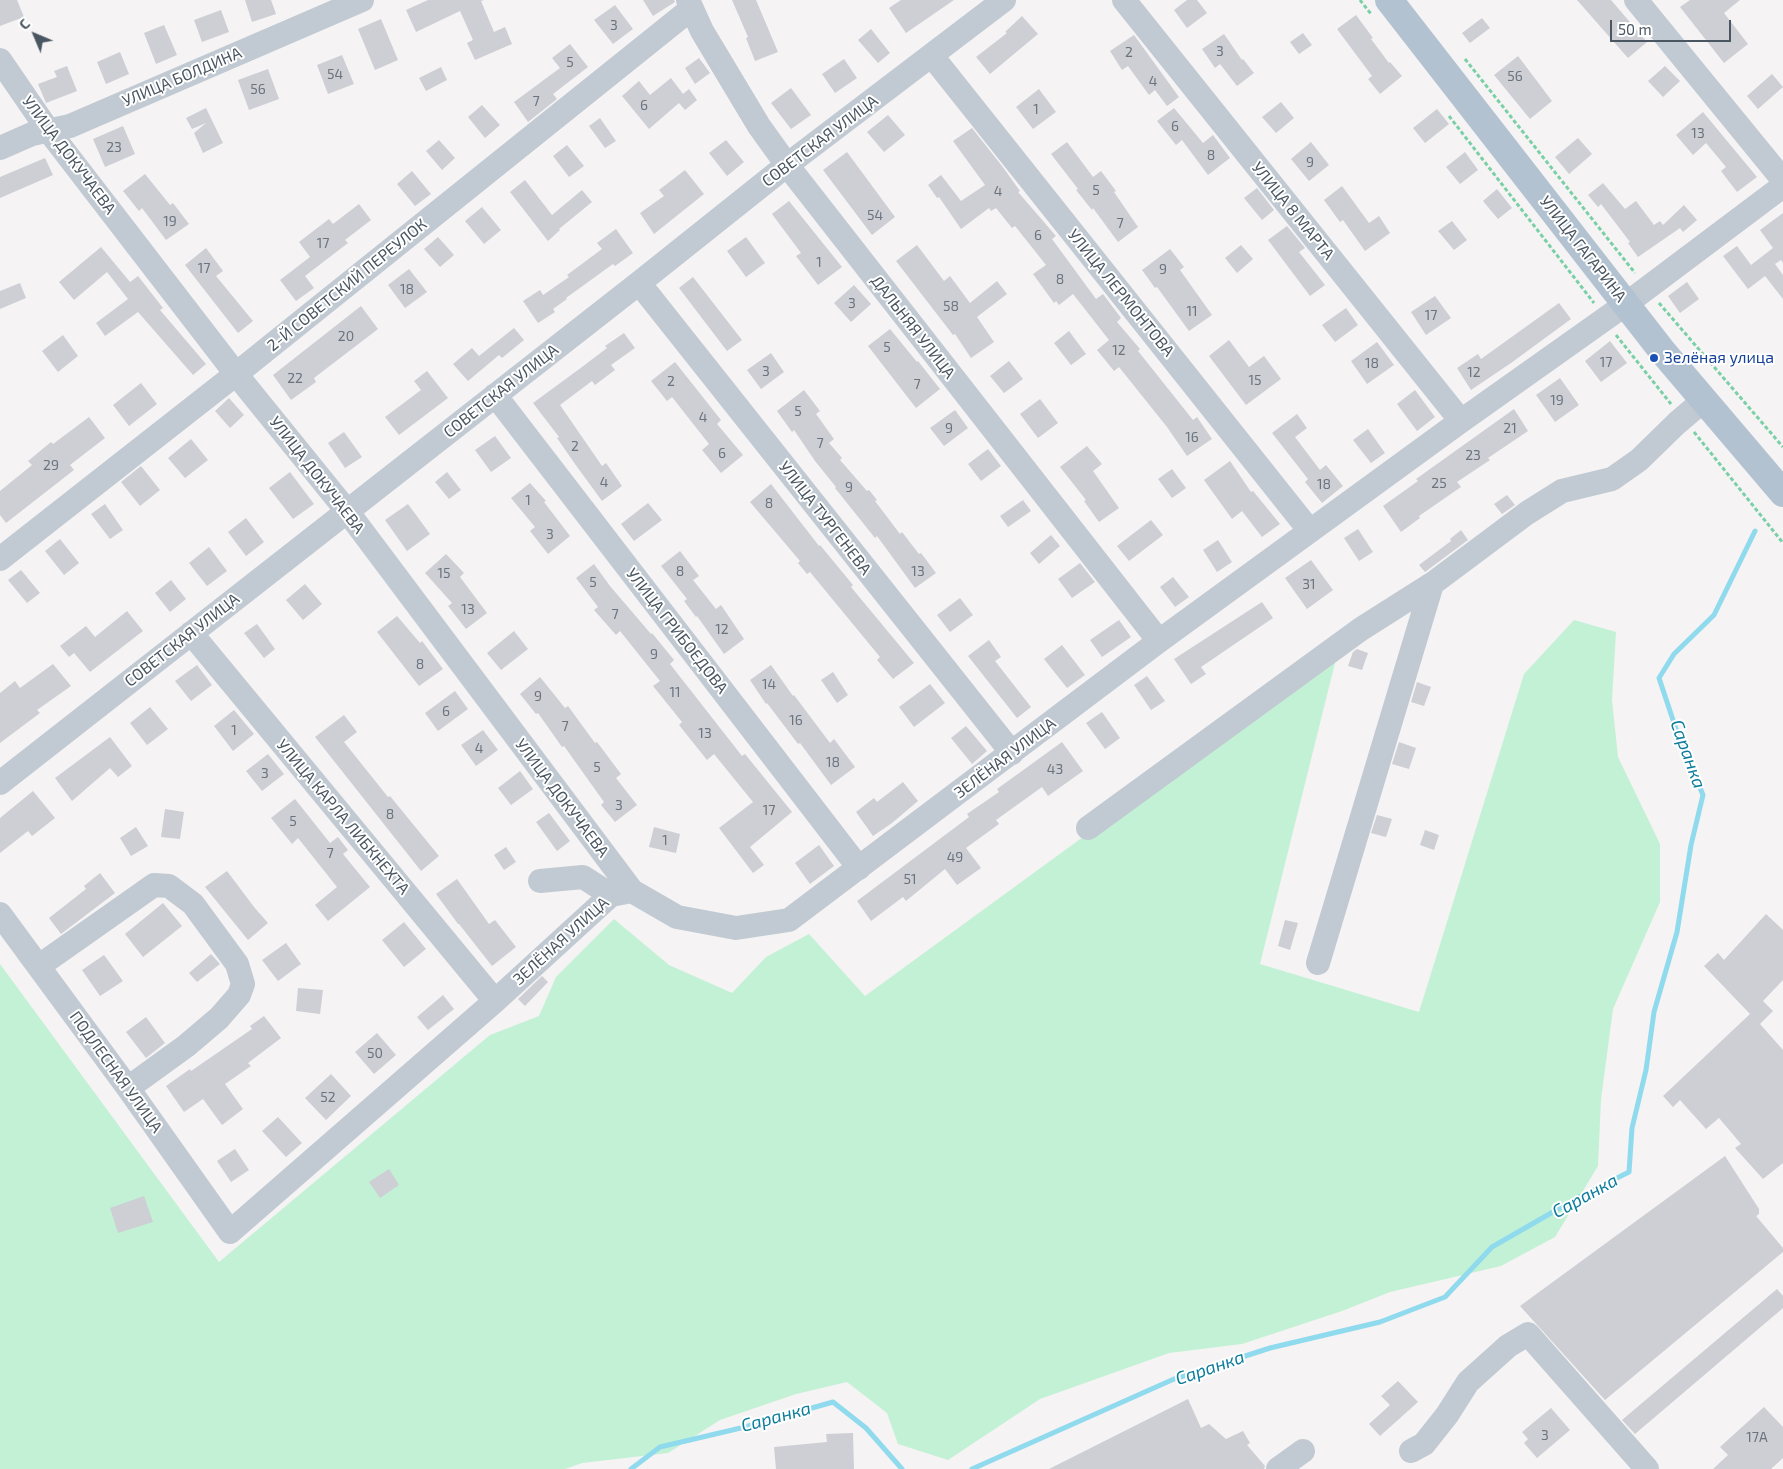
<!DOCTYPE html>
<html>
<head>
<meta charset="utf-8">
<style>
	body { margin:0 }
	#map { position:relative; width:1783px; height:1469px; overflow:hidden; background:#f5f3f3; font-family:"Exo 2",sans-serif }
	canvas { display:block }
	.north { position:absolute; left:10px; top:10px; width:50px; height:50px; -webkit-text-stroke:4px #fff; paint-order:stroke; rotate:315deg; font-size:14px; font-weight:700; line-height:20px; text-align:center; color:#4a5661 }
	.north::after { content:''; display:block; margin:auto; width:18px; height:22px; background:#4a5661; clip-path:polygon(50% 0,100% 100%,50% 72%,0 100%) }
	.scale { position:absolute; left:1610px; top:20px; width:121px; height:22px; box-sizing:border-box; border:2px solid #4a5661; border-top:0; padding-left:6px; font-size:15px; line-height:18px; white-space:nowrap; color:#4a5661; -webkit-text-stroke:4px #fff; paint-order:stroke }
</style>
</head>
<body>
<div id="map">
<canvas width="1783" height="1469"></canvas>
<div class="north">С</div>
<div class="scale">50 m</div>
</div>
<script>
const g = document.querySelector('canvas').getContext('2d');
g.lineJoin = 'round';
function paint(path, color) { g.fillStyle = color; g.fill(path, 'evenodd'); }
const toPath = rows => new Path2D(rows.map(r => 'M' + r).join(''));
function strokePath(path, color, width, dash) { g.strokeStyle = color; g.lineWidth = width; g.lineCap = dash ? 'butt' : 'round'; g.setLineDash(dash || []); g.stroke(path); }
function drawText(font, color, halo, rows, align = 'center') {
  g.font = font + ' "Exo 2",sans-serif'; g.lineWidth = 4; g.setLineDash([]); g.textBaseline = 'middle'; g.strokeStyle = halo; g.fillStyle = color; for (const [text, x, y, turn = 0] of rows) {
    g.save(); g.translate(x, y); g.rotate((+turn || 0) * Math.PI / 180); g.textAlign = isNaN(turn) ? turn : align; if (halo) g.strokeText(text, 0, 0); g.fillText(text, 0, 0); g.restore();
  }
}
paint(toPath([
	[1574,620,1616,632,1612,700,1618,757,1660,844,1660,902,1613,1009,1601,1099,1598,1166,1555,1237,1501,1266,1390,1292,1342,1311,1242,1344,1169,1353,1040,1399,948,1460,898,1444,887,1413,847,1382,796,1394,720,1420,668,1453,582,1463,565,1469,0,1469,0,964,219,1262,490,1035,539,1016,556,977,614,919,669,965,732,993,766,957,809,934,865,996,1338,651,1260,964,1419,1012,1524,674]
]), '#c3f1d5');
strokePath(toPath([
	[631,1469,660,1447,745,1427,833,1402,866,1428,902,1469],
	[972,1469,1174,1379,1270,1348,1380,1322,1445,1297,1492,1247,1579,1197,1629,1172,1632,1128,1646,1070,1654,1012,1677,932,1691,845,1703,795,1676,729,1659,678,1674,654,1714,615,1755,531]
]), '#90daee', 5);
paint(toPath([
	[0,0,17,0,24,17,0,26],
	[245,0,271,0,276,14,252,22],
	[428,0,484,0,481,1,494,32,505,27,512,44,475,60,467,43,473,40,460,11,416,32,406,10],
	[643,0,674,0,675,2,653,16],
	[732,0,756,0,778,52,755,61,746,38,748,37],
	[901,0,954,0,906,33,889,8],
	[1187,0,1197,0,1207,13,1187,28,1174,10],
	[1577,0,1611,0,1647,42,1628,58],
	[1690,0,1740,0,1724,13,1748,44,1724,63,1680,7],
	[615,5,633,29,613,44,594,20],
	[221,10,229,32,202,42,194,20],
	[1356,15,1373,38,1371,39,1389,63,1390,62,1402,76,1380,94,1368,79,1372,76,1337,29],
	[1022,16,1038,34,990,74,976,57,1007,33,1005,32],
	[1482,18,1490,28,1470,43,1462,33],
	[381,19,398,60,375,70,358,29],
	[164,25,177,55,156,64,144,33],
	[871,29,890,53,878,63,858,40],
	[1303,33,1312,45,1299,54,1290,42],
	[1224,34,1242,60,1243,59,1254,73,1237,86,1220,64,1215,68,1202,49],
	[1134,35,1179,97,1167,106,1155,90,1149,95,1128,66,1122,70,1110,51],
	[570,44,588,67,553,94,557,99,528,122,514,102,560,68,552,58],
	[120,52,129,74,106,84,97,62],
	[342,55,354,84,328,94,317,65],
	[1518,56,1552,101,1530,119,1494,75],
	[699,58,710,73,695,84,685,68],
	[844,59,857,78,835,93,822,74],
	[67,66,77,91,46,103,38,84,57,77,54,71],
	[1665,66,1680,81,1663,97,1648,81],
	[441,67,447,80,426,91,419,78],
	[268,69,279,99,249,110,238,80],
	[1772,74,1783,87,1758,109,1747,96],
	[671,78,683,94,689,89,697,100,685,110,679,103,649,129,622,96,639,81,650,95],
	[791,88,811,115,791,129,771,103],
	[1039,89,1056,112,1033,129,1016,107],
	[1281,102,1294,118,1276,133,1262,117],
	[482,105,500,125,485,138,468,117],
	[206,108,223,143,203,153,194,133,206,123,192,129,186,118],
	[1174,108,1203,143,1213,135,1230,158,1208,175,1182,140,1176,145,1157,121],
	[1437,109,1449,124,1425,143,1413,128],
	[1703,112,1757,177,1737,192,1721,171,1726,167,1706,143,1693,155,1676,135],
	[888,115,905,135,884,152,867,132],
	[600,118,616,141,605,148,589,126],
	[123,126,135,154,105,167,93,139],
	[972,128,1002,166,1020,191,1018,192,1056,236,1052,239,1096,299,1103,294,1121,318,1117,322,1140,349,1138,351,1193,420,1197,417,1212,439,1187,456,1167,427,1119,367,1114,371,1097,350,1109,340,1073,294,1059,305,1056,301,1054,303,1033,274,1046,265,1015,226,1012,228,996,208,991,211,989,208,961,229,939,197,937,198,928,185,941,175,961,201,985,185,953,141],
	[1578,138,1592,154,1569,174,1555,157],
	[439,140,455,158,442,170,426,151],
	[726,140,744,162,727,176,709,153],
	[1067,142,1093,177,1101,171,1116,191,1114,192,1138,227,1118,242,1093,208,1092,210,1076,190,1078,189,1051,154],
	[1311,142,1329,165,1309,181,1291,159],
	[567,145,584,166,569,177,553,156],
	[847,152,895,217,872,235,823,170],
	[1465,152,1478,170,1460,184,1446,167],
	[45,158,53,175,0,198,0,177],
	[685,170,704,194,654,234,640,213,664,196,659,190],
	[412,171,431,194,415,206,397,184],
	[145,174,170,205,173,203,189,224,166,240,142,208,139,211,123,191],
	[525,180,552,215,582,190,592,202,559,229,560,230,548,241,510,192],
	[1603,183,1625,209,1636,201,1654,225,1660,221,1663,225,1684,205,1697,220,1683,232,1680,228,1638,257,1628,243,1630,242,1601,204,1598,207,1588,195],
	[1342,186,1369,223,1379,216,1390,233,1365,251,1343,220,1340,222,1324,200],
	[1257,188,1274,210,1262,220,1244,198],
	[1497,189,1512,208,1498,219,1483,201],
	[789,201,842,267,818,285,796,256,801,253,772,214],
	[359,204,371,220,345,240,348,243,305,276,314,288,296,301,280,280,310,257,299,242,329,219,333,224],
	[482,207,501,230,484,244,465,221],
	[1783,213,1783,263,1781,260,1775,264,1783,275,1783,299,1765,276,1748,289,1723,256,1737,246,1751,265,1773,248,1760,230],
	[1452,221,1467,240,1454,250,1438,231],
	[1287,226,1305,248,1299,252,1325,285,1310,296,1268,240],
	[616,229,633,253,615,266,613,264,566,298,567,299,553,309,555,312,538,323,523,301,540,290,543,295,569,277,567,275,602,249,597,243],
	[438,237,454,255,440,267,424,249],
	[746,237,765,263,746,277,727,251],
	[917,245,944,281,950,276,970,303,997,281,1007,294,977,317,994,342,971,358,955,334,953,335,896,261],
	[1241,245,1253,259,1237,273,1225,258],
	[101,247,130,282,138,276,163,308,160,310,206,364,193,375,138,312,105,336,96,323,128,299,107,272,74,300,59,282],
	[206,248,223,271,216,276,253,321,238,333,185,265],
	[1170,249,1184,267,1180,270,1212,315,1189,331,1157,287,1155,288,1142,270],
	[409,269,427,292,405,308,388,285],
	[693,277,742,340,727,351,679,288],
	[1687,282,1699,299,1680,313,1668,296],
	[20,283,26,298,0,309,0,291],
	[854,285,871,304,851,322,834,303],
	[1435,296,1451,318,1426,335,1411,312],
	[1559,303,1571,319,1511,363,1471,390,1457,368,1478,354,1481,359],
	[361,306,378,329,314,378,316,382,291,400,273,375],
	[1346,308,1358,325,1335,342,1322,325],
	[514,328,524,340,502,358,499,355,468,381,453,364,472,348,479,356],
	[890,329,917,362,918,361,940,389,916,408,868,346],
	[1069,331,1086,354,1071,365,1054,343],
	[624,333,635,348,611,365,615,370,595,385,592,381,560,405,602,466,606,463,622,486,602,501,575,464,557,438,559,437,533,403,582,367,607,348,605,346],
	[63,335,78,356,58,372,42,351],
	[1229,340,1249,367,1264,356,1281,379,1246,405,1209,356],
	[1610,341,1627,363,1601,382,1585,361],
	[1377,342,1394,365,1367,384,1351,361],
	[771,353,784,372,761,389,747,370],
	[1009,361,1023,379,1004,393,990,376],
	[675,362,721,420,717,424,743,455,721,473,702,450,709,444,672,397,667,401,651,381],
	[427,371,448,398,399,435,385,417,421,390,414,381],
	[1560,378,1579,405,1555,422,1536,395],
	[141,383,157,404,129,426,113,405],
	[804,390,820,411,816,414,834,439,829,443,842,458,840,460,867,491,869,490,877,500,875,501,900,534,902,532,919,554,921,553,936,573,915,588,877,536,875,538,835,488,836,487,815,461,794,430,792,432,777,411],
	[1415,390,1435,417,1417,431,1397,404],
	[229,398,244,415,230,428,215,411],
	[1040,399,1058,423,1038,438,1020,414],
	[1514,409,1528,431,1488,458,1490,460,1457,482,1461,487,1419,516,1420,518,1401,532,1383,506,1418,481,1416,479],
	[955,410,968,428,944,446,930,428],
	[1297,414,1307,428,1295,437,1320,470,1326,465,1343,486,1322,503,1305,482,1308,479,1272,433],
	[89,417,105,438,70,465,74,470,6,523,0,515,0,491,32,465,28,461,51,442,53,444],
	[1368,429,1385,453,1371,463,1353,440],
	[344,432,362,457,345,468,328,443],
	[495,436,511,458,491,472,475,450],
	[191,439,208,460,185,478,168,458],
	[1087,446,1102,464,1093,471,1119,508,1099,522,1084,501,1086,500,1060,467],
	[988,449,1001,466,981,481,968,464],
	[1230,461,1251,492,1253,491,1280,524,1262,537,1242,511,1232,519,1204,480],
	[141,466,160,490,140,506,121,482],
	[1172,469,1186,488,1172,498,1158,479],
	[290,472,314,504,293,519,269,488],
	[447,472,461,490,449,499,435,482],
	[530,483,546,501,544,502,570,536,548,554,530,531,535,527,511,498],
	[771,484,819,546,820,545,853,585,851,587,914,663,893,679,877,660,880,657,810,572,807,574,798,563,800,561,750,502],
	[1507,495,1515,505,1502,514,1494,504],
	[1023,500,1031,511,1008,527,1000,516],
	[648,503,662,520,634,541,621,524],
	[105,504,123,530,110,539,91,514],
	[408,504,430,534,407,551,385,520],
	[246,518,264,542,246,556,228,532],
	[1151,520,1163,535,1129,561,1117,546],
	[1358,529,1373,552,1359,561,1344,538],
	[1461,530,1468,540,1425,572,1419,565,1451,541,1450,539],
	[1051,535,1060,546,1039,564,1030,553],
	[60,539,79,563,64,575,45,551],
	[1218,540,1232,562,1217,572,1203,550],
	[209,547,227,571,207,586,189,563],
	[680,551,699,576,693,580,716,609,721,605,744,639,724,654,697,616,696,617,684,601,687,599,661,566],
	[446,554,464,573,460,577,487,613,466,629,448,606,452,603,425,573],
	[1311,560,1333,590,1307,609,1285,578],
	[1080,563,1095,582,1072,598,1058,579],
	[594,564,610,586,651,634,652,633,674,660,670,664,742,756,745,754,792,812,750,847,764,865,753,873,719,828,753,802,714,754,707,760,679,725,682,722,653,686,660,681,620,631,616,635,594,610,598,607,576,578],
	[21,570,40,593,27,603,8,580],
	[1173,577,1189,597,1175,607,1160,587],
	[171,580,186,599,170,612,155,593],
	[305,584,322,604,303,620,286,600],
	[960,598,973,615,950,632,937,615],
	[1262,602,1273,618,1201,667,1206,674,1191,684,1174,659],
	[127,611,143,631,90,672,74,653,69,657,60,646,86,626,95,637],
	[397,616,420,643,422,641,443,669,419,686,377,632],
	[1119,620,1131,637,1102,657,1090,640],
	[257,624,275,649,264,658,244,633],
	[514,631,528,649,501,670,487,653],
	[989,640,1001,657,995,661,1031,707,1017,718,968,656],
	[1062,645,1085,675,1067,688,1044,659],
	[1357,649,1368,653,1362,670,1348,666,1353,652],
	[53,664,71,686,37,710,40,713,0,743,0,693,15,681,20,688],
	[197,665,212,685,191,701,175,681],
	[771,665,793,696,794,695,830,743,834,739,855,767,831,785,800,743,798,744,767,703,766,704,750,680],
	[833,672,848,695,837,703,821,680],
	[1147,676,1165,701,1151,710,1134,685],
	[540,677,565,708,568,706,595,743,597,742,621,774,616,778,637,805,615,822,601,805,604,802,564,746,562,747,538,713,536,714,520,694],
	[1417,682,1431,687,1424,706,1411,702],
	[930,684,945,703,914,727,899,707],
	[455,691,468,709,438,731,425,713],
	[150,707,168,729,147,745,130,723],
	[234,710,254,734,233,751,214,726],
	[1102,712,1120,738,1105,749,1086,723],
	[344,715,357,732,344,742,388,797,390,796,439,856,421,871,315,737],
	[966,726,987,751,972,764,951,738],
	[483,730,498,750,476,766,461,745],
	[110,737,132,766,118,777,110,768,72,801,55,778],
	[1062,742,1083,771,1048,796,1042,787,996,820,999,824,966,848,981,868,957,885,945,869,906,901,903,897,871,921,857,901,969,817,967,814,999,792,997,789],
	[1399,742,1416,748,1409,769,1392,764],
	[268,754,284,774,262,791,246,771],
	[520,771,533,789,511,805,498,788],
	[903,782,918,801,892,823,873,836,856,812,874,798,877,802],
	[33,791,55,818,32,836,28,831,0,853,0,818],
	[295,799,330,843,338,837,348,850,343,854,370,887,328,921,315,905,337,887,298,838,292,844,271,818],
	[165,809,184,812,180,839,161,837],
	[549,813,570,841,557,851,536,822],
	[1377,815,1392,819,1386,837,1371,833],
	[136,827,148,846,131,856,120,838],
	[654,827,680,834,676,853,649,847],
	[1425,830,1439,835,1434,850,1420,845],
	[819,845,834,866,810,884,795,863],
	[506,847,516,862,504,870,494,855],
	[227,871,254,907,268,923,248,940,205,887],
	[100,873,115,893,61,934,49,918,86,889,84,886],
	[457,879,489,924,495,920,516,947,492,966,459,924,458,924,436,894],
	[163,903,182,926,143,957,125,934],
	[1766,914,1783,930,1783,980,1763,1001,1773,1011,1760,1024,1783,1050,1783,1163,1763,1179,1735,1148,1741,1144,1719,1118,1706,1129,1680,1100,1673,1107,1663,1096,1750,1014,1704,966,1718,953,1724,960],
	[1285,920,1298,923,1290,950,1278,946],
	[404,922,426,949,404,967,382,940],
	[286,943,301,964,278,981,262,960],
	[211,954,220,964,197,982,189,973],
	[104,955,123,981,100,996,82,970],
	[542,976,548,982,525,1006,518,999],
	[298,988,323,990,320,1014,296,1011],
	[443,995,454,1009,428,1030,417,1017],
	[264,1016,281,1038,248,1063,251,1066,225,1084,243,1109,222,1125,203,1099,184,1112,166,1086,190,1069,191,1071,252,1029,250,1026],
	[146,1017,165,1043,146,1058,126,1032],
	[377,1033,396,1055,374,1074,355,1052],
	[331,1074,351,1096,326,1120,305,1098],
	[278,1117,302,1143,286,1157,262,1131],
	[235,1149,249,1170,231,1182,217,1161],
	[1725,1156,1759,1209,1759,1214,1756,1216,1783,1248,1783,1252,1605,1400,1520,1306],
	[389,1169,399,1185,380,1198,369,1182],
	[144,1196,153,1222,118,1233,110,1208],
	[1777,1289,1783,1296,1783,1308,1635,1434,1622,1420],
	[1398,1381,1418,1402,1380,1436,1369,1424,1390,1405,1381,1396],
	[1188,1399,1201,1428,1209,1424,1226,1439,1243,1431,1250,1443,1247,1445,1265,1466,1264,1469,1049,1469],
	[1764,1407,1783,1427,1783,1458,1771,1469,1713,1469,1728,1455,1720,1447],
	[1551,1408,1570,1430,1537,1458,1524,1443,1528,1439,1522,1432],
	[853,1433,854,1469,776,1469,774,1447,827,1442,826,1434]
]), '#cdcfd5');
strokePath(toPath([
	[1360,0,1371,14],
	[1465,59,1635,273],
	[1449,116,1594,303],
	[1659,303,1783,447],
	[1616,335,1671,404],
	[1694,432,1783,543]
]), '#7ad0a6', 3, [4, 2.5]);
strokePath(toPath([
	[688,0,702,31,759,126,787,165,1159,641],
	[1124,0,1461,421],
	[1636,0,1783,180],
	[932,56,1310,531],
	[0,60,48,130,236,374,347,511,632,891],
	[0,148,32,134,70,126,362,0],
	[639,283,1012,753],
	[495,395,859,868],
	[0,559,236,374,691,9],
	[191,633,495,1001],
	[0,783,639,283,787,165,1004,0],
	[1088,828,1361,629,1432,584,1527,513,1562,491,1612,479,1639,460,1677,423,1704,400],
	[540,881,583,877,611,895],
	[0,914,128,1088,230,1232,495,1001,611,895,632,891,677,917,736,928,789,920,1159,641,1461,421,1626,304,1783,186],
	[1318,963,1432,584],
	[39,966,154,885,169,886,193,904,237,964,243,984,239,995,219,1018,186,1046,128,1088],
	[1411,1451,1424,1444,1447,1415,1468,1382,1508,1346,1528,1334,1647,1469],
	[1278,1469,1303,1451]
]), '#c1cad2', 24);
strokePath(toPath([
	[1389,0,1663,352,1783,493]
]), '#b3c2d1', 28);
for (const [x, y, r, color] of [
	[1654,358,5,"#1a4fb4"]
]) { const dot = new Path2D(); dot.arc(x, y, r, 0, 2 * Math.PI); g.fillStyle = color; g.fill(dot); strokePath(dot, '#fff', 2); }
drawText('14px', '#6b747e', null, [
	["3",614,25],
	["3",1220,51],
	["2",1129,52],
	["5",570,62],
	["54",335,74],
	["56",1515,76],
	["4",1153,81],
	["56",258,89],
	["7",536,101],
	["6",644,105],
	["1",1036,109],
	["6",1175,126],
	["13",1698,133],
	["23",114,147],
	["8",1211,155],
	["9",1310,162],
	["5",1096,190],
	["4",998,191],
	["54",875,215],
	["19",170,221],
	["7",1120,223],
	["6",1038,235],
	["17",323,243],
	["1",819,262],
	["17",204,268],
	["9",1163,269],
	["8",1060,279],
	["18",407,289],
	["3",852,303],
	["58",951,306],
	["11",1192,311],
	["17",1431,315],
	["20",346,336],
	["5",887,347],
	["12",1119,350],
	["17",1606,362],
	["18",1372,363],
	["3",766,371],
	["12",1474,372],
	["22",295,378],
	["15",1255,380],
	["2",671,381],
	["7",917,384],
	["19",1557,400],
	["5",798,411],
	["4",703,417],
	["9",949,428],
	["21",1510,428],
	["16",1192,437],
	["7",820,443],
	["2",575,446],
	["6",722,453],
	["23",1473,455],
	["29",51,465],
	["4",604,482],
	["25",1439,483],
	["18",1324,484],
	["9",849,487],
	["1",528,500],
	["8",769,503],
	["3",550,534],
	["8",680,571],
	["13",918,571],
	["15",444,573],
	["5",593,582],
	["31",1309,584],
	["13",468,609],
	["7",615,614],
	["12",722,629],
	["9",654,654],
	["8",420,664],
	["14",769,684],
	["11",675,692],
	["9",538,696],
	["6",446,711],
	["16",796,720],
	["7",565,726],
	["1",234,730],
	["13",705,733],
	["4",479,748],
	["18",833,762],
	["5",597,767],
	["43",1055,769],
	["3",265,773],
	["3",619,805],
	["17",769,810],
	["8",390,814],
	["5",293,821],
	["1",665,840],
	["7",330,853],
	["49",955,857],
	["51",910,879],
	["50",375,1053],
	["52",328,1097],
	["3",1545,1435],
	["17А",1757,1437]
]);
drawText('16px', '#4a5661', '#fff', [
	["УЛИЦА БОЛДИНА",182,77,-23],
	["СОВЕТСКАЯ УЛИЦА",820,141,-37],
	["УЛИЦА ДОКУЧАЕВА",69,155,53],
	["УЛИЦА 8 МАРТА",1293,211,51],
	["УЛИЦА ГАГАРИНА",1583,249,52],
	["2-Й СОВЕТСКИЙ ПЕРЕУЛОК",347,285,-39],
	["УЛИЦА ЛЕРМОНТОВА",1121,293,51],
	["ДАЛЬНЯЯ УЛИЦА",913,327,52],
	["СОВЕТСКАЯ УЛИЦА",501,391,-38],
	["УЛИЦА ДОКУЧАЕВА",317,475,52],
	["УЛИЦА ТУРГЕНЕВА",825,518,52],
	["УЛИЦА ГРИБОЕДОВА",677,631,52],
	["СОВЕТСКАЯ УЛИЦА",182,640,-38],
	["ЗЕЛЁНАЯ УЛИЦА",1005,758,-37],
	["УЛИЦА ДОКУЧАЕВА",562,798,53],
	["УЛИЦА КАРЛА ЛИБКНЕХТА",343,817,50],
	["ЗЕЛЁНАЯ УЛИЦА",561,941,-42],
	["ПОДЛЕСНАЯ УЛИЦА",116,1072,54]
]);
drawText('16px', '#164399', '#fff', [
	["Зелёная улица",1664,358]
], 'left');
drawText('italic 18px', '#0c7c9b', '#fff', [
	["Саранка",1688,754,70],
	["Саранка",1585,1196,-29],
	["Саранка",1210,1368,-19],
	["Саранка",776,1417,-15]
]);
</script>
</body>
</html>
